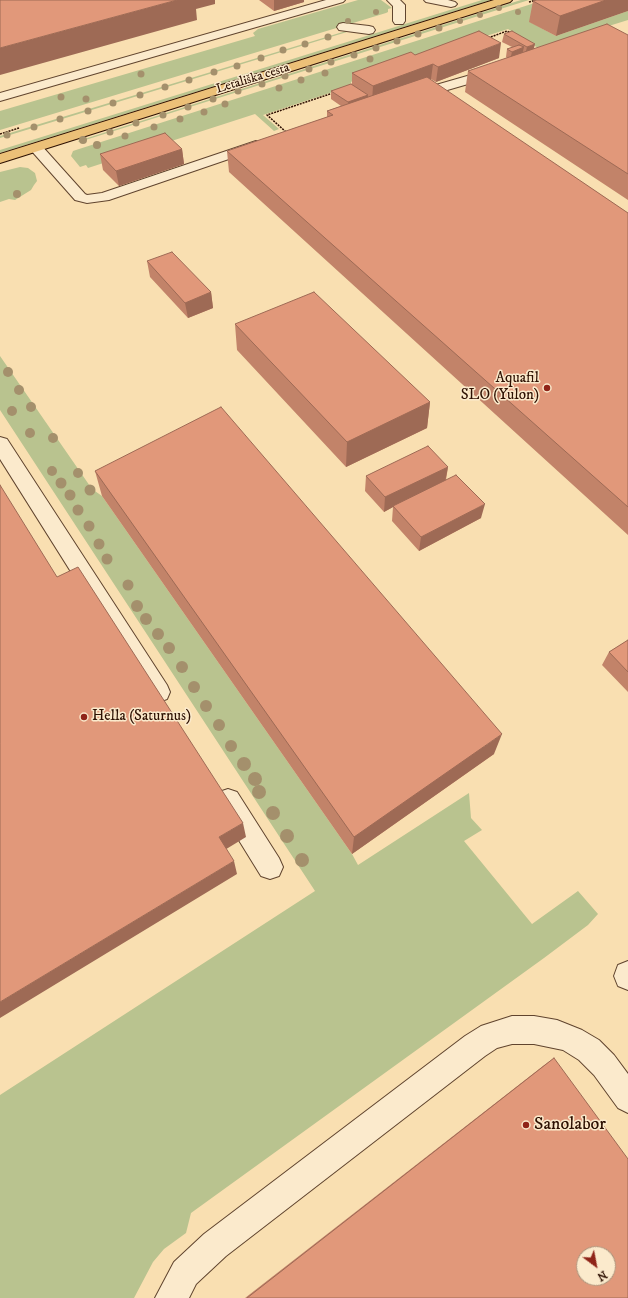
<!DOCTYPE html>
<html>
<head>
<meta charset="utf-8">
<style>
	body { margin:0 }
	#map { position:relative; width:628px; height:1298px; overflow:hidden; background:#f9dfb1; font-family:"IM FELL DW Pica",serif }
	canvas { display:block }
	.north { position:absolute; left:576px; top:1246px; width:40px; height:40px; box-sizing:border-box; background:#fbeacc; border:1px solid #a9937b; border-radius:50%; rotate:148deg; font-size:11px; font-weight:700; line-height:16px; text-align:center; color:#2d1002 }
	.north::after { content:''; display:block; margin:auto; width:14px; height:18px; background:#8f2418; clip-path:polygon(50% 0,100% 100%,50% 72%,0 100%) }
</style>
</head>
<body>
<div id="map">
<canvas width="628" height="1298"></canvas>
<div class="north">N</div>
</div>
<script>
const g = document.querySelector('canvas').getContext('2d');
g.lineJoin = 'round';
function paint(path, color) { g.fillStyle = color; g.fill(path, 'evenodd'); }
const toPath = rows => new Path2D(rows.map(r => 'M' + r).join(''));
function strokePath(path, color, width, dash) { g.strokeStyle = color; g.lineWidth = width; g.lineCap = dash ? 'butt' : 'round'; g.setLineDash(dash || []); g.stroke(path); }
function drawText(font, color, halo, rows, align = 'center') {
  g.font = font + ' "IM FELL DW Pica",serif'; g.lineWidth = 3; g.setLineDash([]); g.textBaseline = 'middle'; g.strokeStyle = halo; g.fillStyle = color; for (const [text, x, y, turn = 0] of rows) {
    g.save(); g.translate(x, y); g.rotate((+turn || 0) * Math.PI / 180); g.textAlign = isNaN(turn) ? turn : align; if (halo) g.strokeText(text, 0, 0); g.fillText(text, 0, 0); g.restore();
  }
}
paint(toPath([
	[358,0,381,0,392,8,388,9,388,12,386,13,0,130,0,111,255,36,253,33,258,29],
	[482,0,491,0,0,153,0,150],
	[521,0,529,0,79,142,78,141],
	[544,0,530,22,556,36,628,11,628,20,538,48,508,29,458,45,352,81,348,87,263,115,279,129,274,131,255,114,88,168,86,165,80,167,71,156,73,151,76,150],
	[346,31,347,32,0,138,0,136],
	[20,167,28,168,35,173,37,181,34,185,31,190,15,200,9,199,0,202,0,172],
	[0,356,92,489,102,496,352,854,358,865,469,793,471,818,482,830,464,841,532,924,578,891,598,914,588,925,544,958,191,1213,186,1233,164,1249,153,1262,134,1298,0,1298,0,1095,315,891,0,410]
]), '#b9c38f');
const minor = toPath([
	[326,0,345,0,343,2,0,101,0,93,326,0],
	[387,0,400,0,405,5,405,21,403,24,395,24,393,21,393,6,387,0],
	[424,0,448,0,455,2,457,4,455,6,451,7,426,2,424,0],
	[343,23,369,26,373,27,375,30,373,33,369,34,339,30,337,27,339,24,343,23],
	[495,68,499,69,501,72,499,75,413,100,408,99,406,96,408,93,495,68],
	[256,141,261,142,263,145,261,148,109,200,87,203,75,200,29,148,31,145,36,144,41,145,85,194,87,195,102,193,256,141],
	[0,437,7,439,167,685,170,692,167,699,159,702,151,699,0,459,0,437],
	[228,789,237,792,279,858,283,867,279,876,270,879,261,876,219,808,216,800,219,792,228,789],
	[628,961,628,990,618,986,614,976,618,965,628,961],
	[512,1016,534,1016,557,1020,582,1030,599,1040,614,1055,628,1074,628,1113,618,1108,594,1075,579,1060,563,1050,534,1044,512,1044,497,1048,485,1056,226,1256,196,1284,189,1298,155,1298,174,1262,204,1234,465,1036,481,1026,512,1016]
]);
const major = toPath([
	[494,0,512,0,510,2,0,163,0,154,494,0]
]);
strokePath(minor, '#60442e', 2);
strokePath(major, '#2d1002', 2);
strokePath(toPath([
	[529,2,536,0],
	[488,38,507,31,511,33],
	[286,132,267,115,333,93],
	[0,134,19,128]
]), '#2d1002', 1.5, [2, 1]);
paint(minor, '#fbeacc');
paint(major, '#ecc078');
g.fillStyle = '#a4906c';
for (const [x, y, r] of [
	[499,8,3],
	[376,12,3],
	[518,12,3],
	[480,15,3],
	[348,21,3],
	[460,21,3],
	[439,28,3.5],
	[418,34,3.5],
	[328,37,3.5],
	[397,41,3.5],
	[305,44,3.5],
	[376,48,3.5],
	[283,50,3.5],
	[354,55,3.5],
	[261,58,3.5],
	[370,59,3.5],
	[331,62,3.5],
	[237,66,3.5],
	[309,69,3.5],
	[214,72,3.5],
	[325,73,3.5],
	[141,74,3.5],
	[285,76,3.5],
	[189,80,3.5],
	[301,80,3.5],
	[262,84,3.5],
	[165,87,3.5],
	[279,88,3.5],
	[238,91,3.5],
	[140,95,3.5],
	[61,97,3.5],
	[86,99,3.5],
	[213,99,3.5],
	[113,103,3.5],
	[225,104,3.5],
	[188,107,3.5],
	[88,111,3.5],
	[204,112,3.5],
	[163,115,3.5],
	[60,119,3.5],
	[180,119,3.5],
	[136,123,3.5],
	[34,127,3.5],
	[154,127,3.5],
	[110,132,3.5],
	[7,135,3.5],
	[125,136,3.5],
	[83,140,4],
	[97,145,4],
	[17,194,4],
	[8,372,5],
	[19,390,5],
	[31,407,5],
	[12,411,5],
	[30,433,5],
	[53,438,5],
	[52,471,5],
	[78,473,5],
	[61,483,5.5],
	[90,490,5.5],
	[70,495,5.5],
	[78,510,5.5],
	[89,526,5.5],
	[99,544,5.5],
	[107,559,5.5],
	[128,585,5.5],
	[137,606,6],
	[146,619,6],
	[158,634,6],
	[169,648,6],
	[182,667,6],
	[194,687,6],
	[206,706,6],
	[219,725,6],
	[231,746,6],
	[244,764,7],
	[255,779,7],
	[259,792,7],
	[273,813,7],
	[287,836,7],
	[302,860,7]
]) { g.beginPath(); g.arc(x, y, r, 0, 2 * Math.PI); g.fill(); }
paint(toPath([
	[259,0,304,0,304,2,274,11],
	[628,0,556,36,529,22,533,1],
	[504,34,534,49,628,35,628,200,465,92,468,71,507,58,506,57,507,49,512,47,502,42],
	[415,55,499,58,436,82,431,79,430,80,628,213,628,535,229,172,227,151,327,117,327,111,341,106,331,99,331,91,352,84,352,73],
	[182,149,184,164,119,186,103,170,100,154],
	[147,261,211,292,213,308,188,318,150,277],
	[235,324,430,402,427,428,346,467,237,350],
	[448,467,446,480,481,518,419,551,392,521,393,507,384,512,365,491,366,476],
	[95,471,494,754,352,854,102,496],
	[628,640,628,692,602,665,609,652],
	[554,1058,628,1298,245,1298,543,1066]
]), '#c28369');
paint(toPath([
	[177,0,215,0,215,4,196,9,197,20,0,75,0,48],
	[274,0,304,0,304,2,274,11],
	[606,0,628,0,628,11,556,36,560,16],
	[501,43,499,58,436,82,438,67],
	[535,44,533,52,525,55,527,47],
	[524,47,522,55,510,60,512,52],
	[433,64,431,79,372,102,373,86],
	[368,95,368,103,348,110,348,102],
	[182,149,184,164,119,186,116,171],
	[211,292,213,308,188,318,185,303],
	[430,402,427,428,346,467,347,442],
	[448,467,445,482,393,506,393,507,384,512,385,497],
	[485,504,481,518,419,551,421,537],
	[502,734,494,754,352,854,354,837],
	[243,823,246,837,223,851,219,837],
	[234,861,237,874,0,1018,0,1002]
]), '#9e6a55');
const building = toPath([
	[0,0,177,0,0,48,0,0],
	[536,0,606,0,560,16,533,1,536,0],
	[607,24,628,35,628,174,468,71,607,24],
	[479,31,501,43,438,67,433,64,373,86,352,73,411,52,415,55,479,31],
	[512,31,535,44,527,47,504,34,512,31],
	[519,45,524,47,512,52,507,49,519,45],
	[427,77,628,213,628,507,227,151,333,115,327,111,427,77],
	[351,84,368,95,348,102,331,91,351,84],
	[165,133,182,149,116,171,100,154,165,133],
	[172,252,211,292,185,303,147,261,172,252],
	[314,292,430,402,347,442,235,324,314,292],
	[221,407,502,734,354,837,95,471,221,407],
	[428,446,448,467,385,497,366,476,428,446],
	[456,475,485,504,421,537,393,506,456,475],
	[0,485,57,577,78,567,243,823,219,837,234,861,0,1002,0,485],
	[628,640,628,672,609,652,628,640],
	[554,1058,628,1159,628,1298,247,1298,554,1058],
	[584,1254,608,1254,608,1278,584,1278,584,1254]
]);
paint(building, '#e1987a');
strokePath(building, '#9e6a55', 1);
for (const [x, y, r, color] of [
	[547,388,4,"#8f2418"],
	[84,717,4,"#8f2418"],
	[526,1125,4,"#8f2418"]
]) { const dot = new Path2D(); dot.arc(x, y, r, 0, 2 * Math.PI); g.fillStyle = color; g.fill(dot); strokePath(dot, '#fbeacc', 1.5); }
drawText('13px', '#2d1002', '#fbeacc', [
	["Letališka cesta",253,79,-17]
]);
drawText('15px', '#2d1002', '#fbeacc', [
	["Aquafil",539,379],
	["SLO (Yulon)",539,396],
	["Hella (Saturnus)",92,717,"left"]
], 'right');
drawText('18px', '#2d1002', '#fbeacc', [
	["Sanolabor",534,1125]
], 'left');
</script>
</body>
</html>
